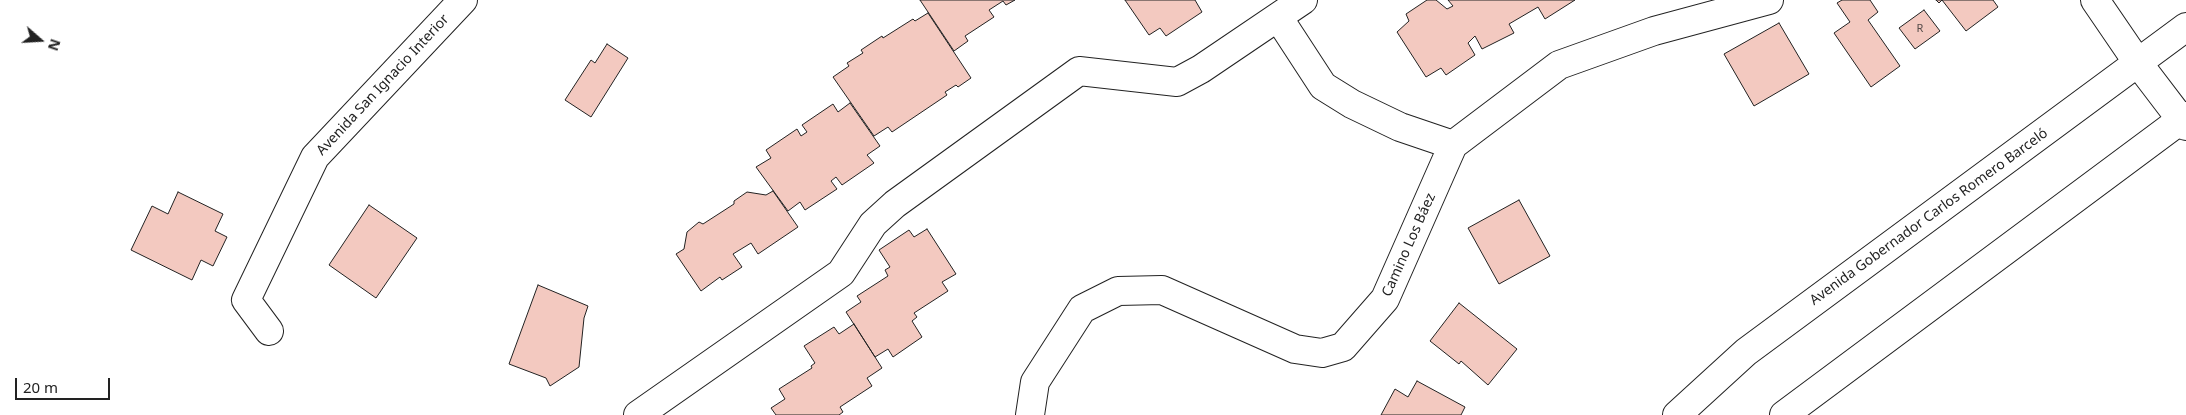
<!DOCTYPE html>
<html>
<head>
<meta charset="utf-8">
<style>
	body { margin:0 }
	#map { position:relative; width:2186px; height:415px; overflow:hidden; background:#fff; font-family:"Noto Sans",sans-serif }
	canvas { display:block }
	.north { position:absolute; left:15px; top:15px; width:50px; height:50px; -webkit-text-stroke:4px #fff; paint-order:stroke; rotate:109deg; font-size:14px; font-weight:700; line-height:20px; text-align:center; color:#222 }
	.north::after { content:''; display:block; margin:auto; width:18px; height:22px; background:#222; clip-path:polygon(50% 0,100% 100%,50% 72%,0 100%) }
	.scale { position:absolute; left:15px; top:378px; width:95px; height:22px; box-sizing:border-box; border:2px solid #222; border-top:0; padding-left:6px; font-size:15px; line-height:18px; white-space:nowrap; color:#222; -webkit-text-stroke:4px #fff; paint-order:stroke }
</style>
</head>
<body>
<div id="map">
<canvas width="2186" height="415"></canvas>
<div class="north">N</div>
<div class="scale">20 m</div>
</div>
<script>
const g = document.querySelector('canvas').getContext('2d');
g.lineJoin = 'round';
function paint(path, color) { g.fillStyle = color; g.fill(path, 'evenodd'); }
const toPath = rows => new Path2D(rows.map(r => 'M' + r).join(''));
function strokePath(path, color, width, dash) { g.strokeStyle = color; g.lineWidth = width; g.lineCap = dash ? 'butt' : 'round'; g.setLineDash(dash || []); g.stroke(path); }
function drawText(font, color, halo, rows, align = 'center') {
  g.font = font + ' "Noto Sans",sans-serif'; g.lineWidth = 4; g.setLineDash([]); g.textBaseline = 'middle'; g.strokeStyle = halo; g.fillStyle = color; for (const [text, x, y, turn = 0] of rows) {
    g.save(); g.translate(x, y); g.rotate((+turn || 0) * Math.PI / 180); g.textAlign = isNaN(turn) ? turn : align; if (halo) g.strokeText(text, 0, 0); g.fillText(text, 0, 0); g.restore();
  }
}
const building = toPath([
	[920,0,1015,0,1006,5,1003,1,989,10,994,17,965,36,968,41,954,51,920,0],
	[1125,0,1195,0,1202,12,1166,36,1160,28,1149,35,1125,0],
	[1427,0,1436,0,1447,9,1453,6,1448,0,1575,0,1545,19,1538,7,1509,24,1514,33,1482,49,1475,36,1468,43,1475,55,1446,75,1441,68,1426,77,1397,32,1409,21,1406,14,1427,0],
	[1842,0,1870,0,1878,12,1868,20,1900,66,1871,87,1834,33,1850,22,1837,3,1842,0],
	[1936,0,1993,0,1998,7,1966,31,1942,0,1939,3,1936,0],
	[1924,10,1940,31,1915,49,1899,28,1924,10],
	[928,13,971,78,958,87,956,85,945,92,947,95,892,132,888,127,874,136,833,77,849,66,847,63,863,53,861,50,882,36,883,38,913,19,915,21,928,13],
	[1779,23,1809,74,1754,106,1724,54,1779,23],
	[607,44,628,58,591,117,565,100,591,60,595,63,607,44],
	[850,103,880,146,867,155,874,163,842,185,836,177,831,181,837,189,805,210,800,202,788,211,756,167,771,158,766,150,797,129,801,136,807,132,802,125,833,104,838,112,850,103],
	[773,191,798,227,758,254,751,243,733,254,742,267,722,280,720,277,701,291,676,254,684,249,687,232,699,222,703,224,734,204,734,201,747,192,766,195,773,191],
	[178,192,223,214,215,231,227,237,213,266,201,260,192,280,131,250,152,206,168,214,178,192],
	[1519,200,1550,256,1499,284,1468,228,1519,200],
	[369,205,417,238,376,298,329,265,369,205],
	[927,229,956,274,942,282,948,291,914,313,917,317,912,321,922,337,893,357,888,349,875,357,846,312,861,302,857,296,888,276,885,270,890,267,879,250,909,230,914,237,927,229],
	[538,285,588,306,584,318,579,367,550,386,546,378,509,364,538,285],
	[1459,303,1517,349,1488,385,1461,361,1459,364,1430,341,1459,303],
	[854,324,882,368,867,378,872,386,840,407,843,412,839,415,776,415,771,408,785,399,779,389,812,368,811,366,815,363,804,346,834,327,839,334,854,324],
	[1417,381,1465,407,1461,415,1381,415,1395,389,1408,397,1417,381]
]);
paint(building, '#f3c9c0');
strokePath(building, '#222', 1);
const minor = toPath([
	[2095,0,2138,63,2186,126],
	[1278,17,1323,86,1352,104,1400,127,1453,145],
	[269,331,246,300,315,157,463,0],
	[638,415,841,273,873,224,895,204,1079,71,1177,82,1201,69,1303,0],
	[1030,415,1035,382,1082,309,1118,291,1162,290,1295,349,1322,353,1343,347,1385,299,1453,145,1559,65,1654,31,1769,0]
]);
const major = toPath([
	[1677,415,1746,352,2186,27],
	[1784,415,2186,116]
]);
strokePath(minor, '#222', 30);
strokePath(major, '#222', 30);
strokePath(minor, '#fff', 28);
strokePath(major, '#fff', 28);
drawText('11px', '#564c4a', null, [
	["R",1920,29]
]);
drawText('14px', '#222', '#fff', [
	["Avenida San Ignacio Interior",383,85,-47],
	["Avenida Gobernador Carlos Romero Barceló",1929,217,-36],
	["Camino Los Báez",1409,245,-66]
]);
</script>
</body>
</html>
